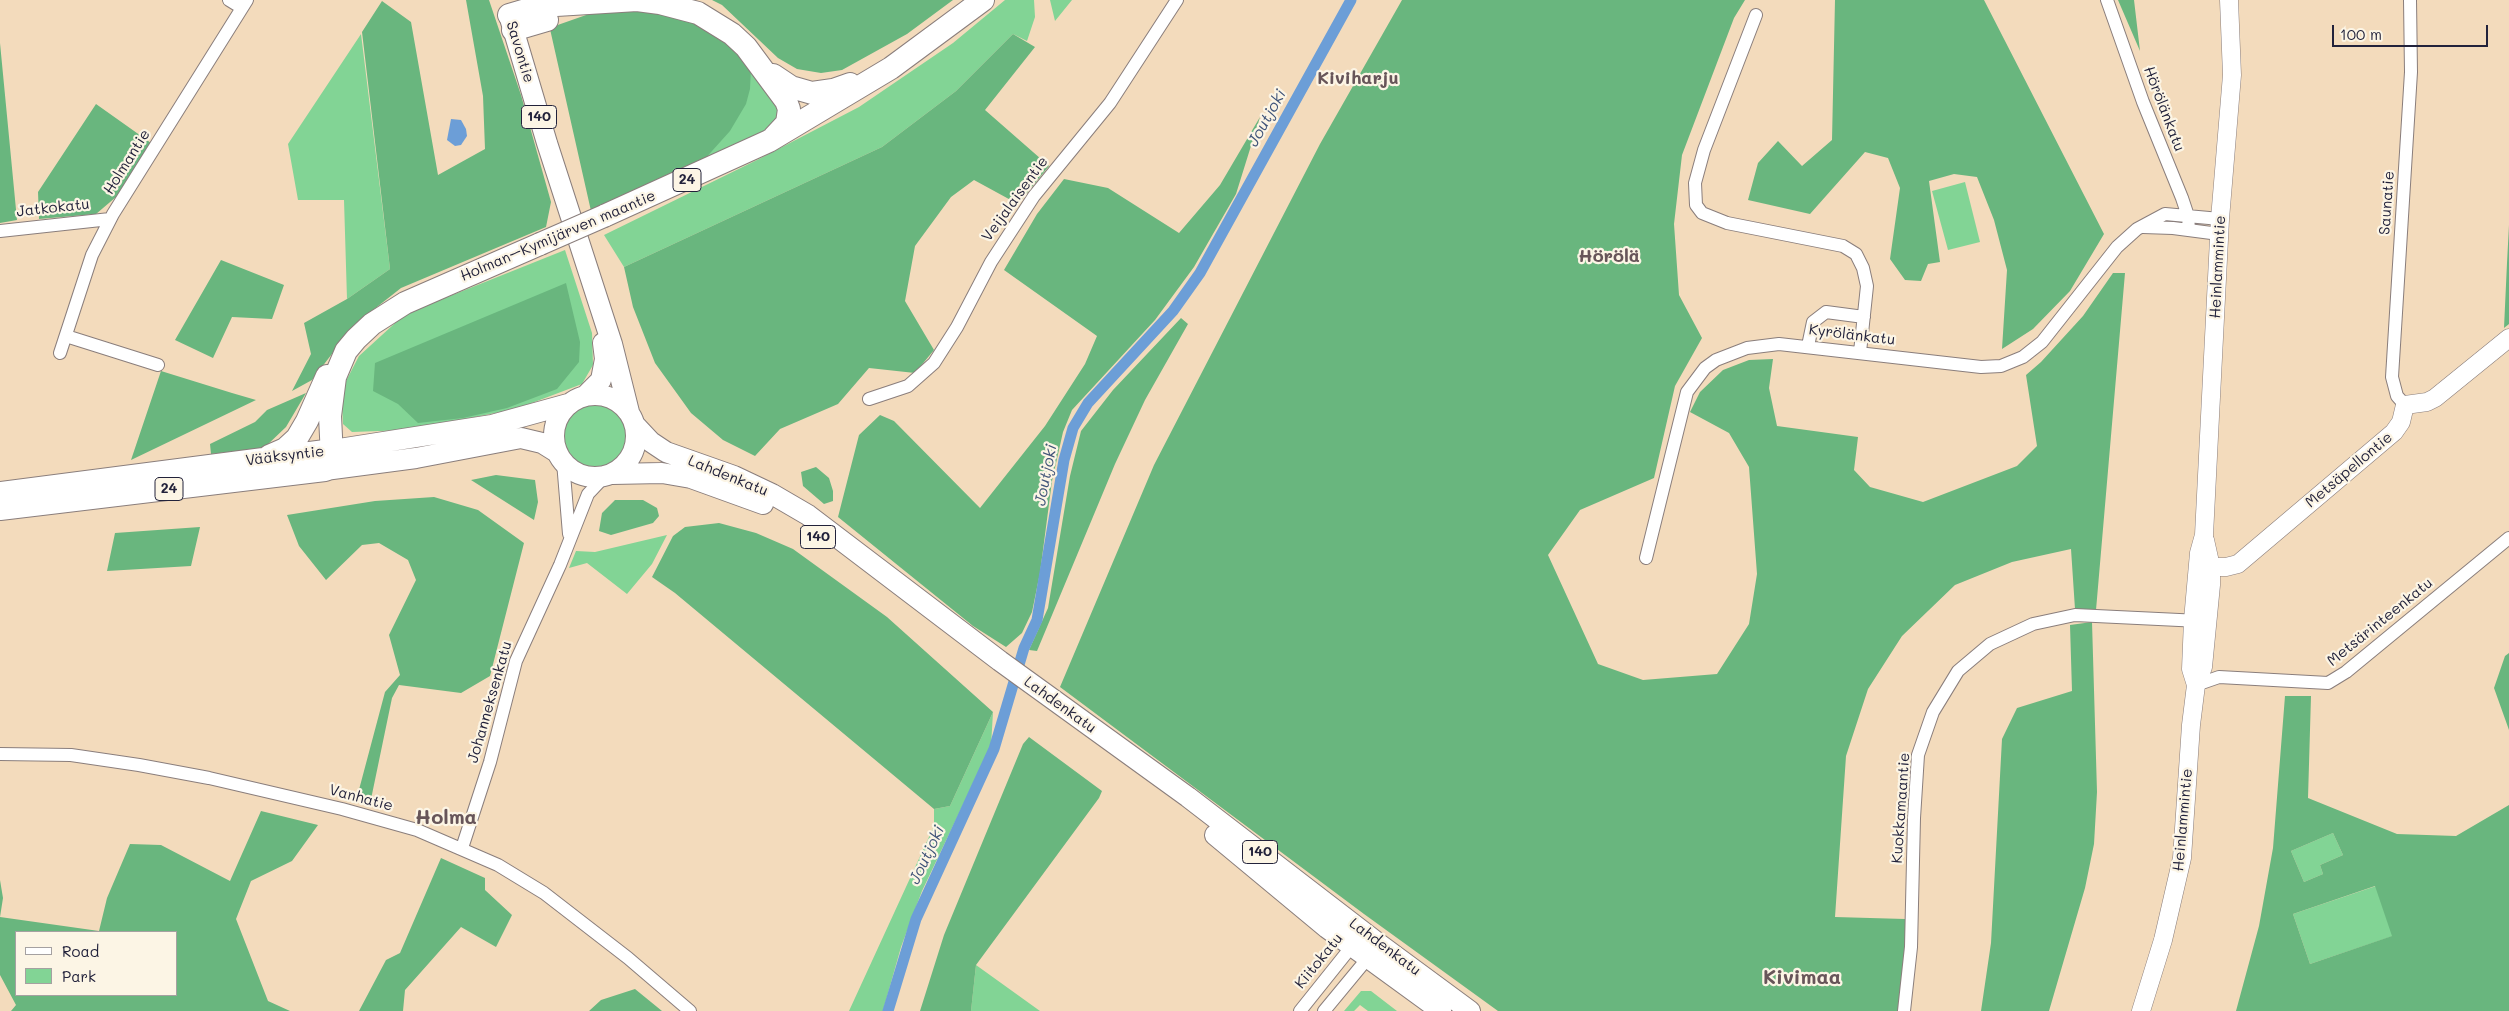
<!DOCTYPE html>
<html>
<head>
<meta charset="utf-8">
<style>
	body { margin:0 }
	#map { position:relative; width:2509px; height:1011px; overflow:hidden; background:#f3dbbc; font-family:Mali,sans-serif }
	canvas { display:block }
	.legend { position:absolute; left:15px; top:931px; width:162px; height:65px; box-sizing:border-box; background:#fcf5e5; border:1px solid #a5a1a1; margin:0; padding:6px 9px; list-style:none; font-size:15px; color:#22223b }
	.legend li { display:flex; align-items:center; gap:10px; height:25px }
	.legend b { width:25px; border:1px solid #a5a1a1 }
	.scale { position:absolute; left:2332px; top:25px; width:156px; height:22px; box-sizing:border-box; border:2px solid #22223b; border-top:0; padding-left:6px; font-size:15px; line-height:18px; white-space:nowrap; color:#22223b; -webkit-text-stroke:4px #fcf5e5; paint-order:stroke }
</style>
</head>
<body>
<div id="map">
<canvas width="2509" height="1011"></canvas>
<ul class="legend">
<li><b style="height:6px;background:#fff"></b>Road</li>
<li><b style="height:14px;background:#82d495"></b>Park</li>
</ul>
<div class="scale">100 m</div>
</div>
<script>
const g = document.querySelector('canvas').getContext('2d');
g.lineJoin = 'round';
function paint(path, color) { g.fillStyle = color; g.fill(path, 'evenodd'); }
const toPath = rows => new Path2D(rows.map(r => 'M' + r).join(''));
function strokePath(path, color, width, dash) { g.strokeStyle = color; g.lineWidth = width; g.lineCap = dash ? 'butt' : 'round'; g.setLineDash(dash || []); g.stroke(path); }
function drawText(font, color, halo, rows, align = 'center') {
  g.font = font + ' Mali,sans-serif'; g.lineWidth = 4.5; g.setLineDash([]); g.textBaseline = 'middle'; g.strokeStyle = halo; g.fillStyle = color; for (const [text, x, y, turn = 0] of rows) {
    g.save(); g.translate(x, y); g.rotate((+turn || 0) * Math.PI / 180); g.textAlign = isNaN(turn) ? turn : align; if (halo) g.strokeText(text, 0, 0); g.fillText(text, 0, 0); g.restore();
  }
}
paint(toPath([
	[1005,0,1034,0,1035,17,1027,41,1013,34,956,91,882,147,624,267,604,235,761,158,859,107,953,43],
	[1050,0,1072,0,1055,21],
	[361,34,390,269,347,299,344,200,298,200,288,144],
	[751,68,782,107,770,129,703,161],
	[1965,182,1980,242,1948,250,1932,191],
	[565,250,592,333,593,365,582,384,516,409,408,430,352,432,343,424,342,404,346,381,359,356,405,314],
	'562 433a34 34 0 1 1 68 0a34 34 0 1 1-68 0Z',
	[667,535,652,564,627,594,587,563,569,568,576,551,595,552],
	[993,712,991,746,922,891,901,947,883,1011,849,1011,934,826,934,809,950,806],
	[2333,833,2343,855,2320,865,2323,874,2304,882,2291,851],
	[2376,886,2393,936,2310,964,2293,914],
	[976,965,1040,1011,971,1011],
	[1361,991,1371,991,1397,1011,1368,1011,1360,1005,1354,1011,1344,1011]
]), '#82d495');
paint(toPath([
	[466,0,489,0,521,95,551,202,546,227,401,288,354,325,312,380,292,391,311,354,304,323,347,299,390,269,362,32,382,1,411,22,438,175,485,149,483,96],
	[712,0,953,0,907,34,842,70,821,73,797,69,778,58,722,5],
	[1402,0,1745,0,1734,18,1682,155,1674,224,1679,295,1702,338,1675,386,1654,478,1580,510,1548,555,1598,664,1643,680,1717,674,1749,624,1757,574,1749,467,1729,433,1690,412,1700,392,1723,370,1749,360,1773,359,1769,388,1777,426,1858,437,1854,470,1870,487,1923,502,2017,466,2037,446,2026,375,2041,362,2083,316,2113,273,2125,273,2096,610,2075,609,2071,549,2012,562,1955,585,1902,636,1868,689,1846,756,1835,917,1905,919,1906,947,1898,1011,1498,1011,1364,914,1060,687,1154,465,1320,144],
	[1835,0,1984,0,2104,234,2070,291,2033,329,2002,349,2007,270,1994,220,1977,177,1954,174,1929,181,1940,262,1928,264,1921,281,1905,280,1890,259,1900,188,1888,158,1865,152,1810,214,1748,200,1758,163,1778,141,1802,166,1832,140],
	[2118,0,2134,0,2140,51],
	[631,9,658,12,696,23,730,44,751,68,750,89,746,104,730,131,703,161,591,211,550,29,552,27,589,14],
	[1013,34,1035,47,985,110,1049,166,1018,204,974,180,951,197,915,246,905,301,934,350,915,373,869,368,838,404,780,429,755,456,723,440,691,413,655,363,633,307,624,267,882,147,956,91],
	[0,43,17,220,0,223],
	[96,104,151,143,116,197,96,214,39,219,38,192],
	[1260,117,1236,194,1194,267,1155,320,1072,410,1063,432,1052,481,1040,573,1032,612,1022,633,1006,647,973,626,838,517,859,435,880,415,894,421,980,508,1045,426,1085,364,1097,336,1004,270,1037,214,1064,179,1108,188,1179,233,1220,185],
	[2509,225,2509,324,2504,328,2507,263],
	[221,260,284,285,272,319,232,317,213,358,175,340],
	[566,283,580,342,579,362,557,389,507,408,463,418,418,423,398,404,373,391,375,363],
	[1181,318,1188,324,1145,400,1115,464,1037,651,1029,650,1048,608,1070,476,1081,431,1113,390],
	[161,371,232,393,256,400,131,460],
	[306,393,286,427,264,448,211,454,210,444,255,422,267,410],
	[816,467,829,478,833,491,833,501,824,504,803,486,801,472],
	[496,475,535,480,538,502,534,520,471,480],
	[434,497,478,510,524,543,490,676,461,693,399,685,392,698,370,804,356,801,385,692,400,675,389,635,416,580,408,560,379,543,362,545,326,580,299,546,287,515,375,501],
	[615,500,643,500,657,508,659,516,653,523,611,535,599,531,602,513],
	[719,523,756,533,793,549,887,617,993,712,950,806,934,809,675,593,652,577,673,536,685,527],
	[200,527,191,566,107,571,115,533],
	[2092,622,2097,792,2094,844,2085,888,2049,1011,1981,1011,1991,943,2002,739,2017,708,2072,691,2070,625],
	[2509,653,2509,730,2494,688,2505,656],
	[2285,696,2311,696,2308,798,2397,834,2456,836,2509,805,2509,1011,2236,1011,2259,926,2273,848],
	[2333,833,2343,855,2320,865,2323,874,2304,882,2291,851],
	[2375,886,2392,936,2310,964,2293,914],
	[1029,737,1102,791,1099,798,976,965,971,1011,920,1011,944,935,1023,744],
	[261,811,318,825,292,861,251,881,236,919,268,1001,290,1011,11,1011,16,1005,0,975,0,880,3,898,0,917,99,931,107,898,130,844,161,845,230,881],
	[176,932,176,995,16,995,16,932],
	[441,858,485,878,485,890,512,915,496,947,461,927,405,990,403,1011,359,1011,386,960,400,953],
	[635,989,662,1011,589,1011,601,1000]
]), '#69b67e');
paint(toPath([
	[451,119,461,120,466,129,467,136,461,145,455,146,447,140]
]), '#6c9ed7');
strokePath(toPath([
	[888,1011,916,919,994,749,1024,648,1037,620,1064,460,1073,428,1088,403,1173,311,1200,273,1351,0]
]), '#6c9ed7', 11);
const street = toPath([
	[229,0,242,8],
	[2107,0,2143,102,2182,198,2188,216,2189,230],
	[1756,15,1704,150,1695,183,1696,205,1702,213,1727,223,1843,246,1856,254,1863,268,1867,286,1860,352],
	[2143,227,2173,228,2219,234],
	[0,231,110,219],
	[66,336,158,365],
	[1808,346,1813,322,1826,312,1864,317],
	[60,353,92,255,113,214,247,0],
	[869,399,908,386,934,363,957,327,991,262,1034,196,1110,103,1177,0],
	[2405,405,2397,396,2392,377,2411,72,2410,0],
	[563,462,569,534],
	[1646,558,1687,392,1705,368,1716,360,1747,348,1779,344,1981,367,2001,366,2023,357,2042,342,2117,247,2137,229,2165,214,2220,219],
	[2196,685,2219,677,2328,683,2346,672,2509,538],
	[0,754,71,755,139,765,209,778,342,809,417,830,498,865,544,893,628,958,690,1011],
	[462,848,490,762,516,661,560,565,588,494,605,476],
	[1300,1011,1356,941],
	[1324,1011,1372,953],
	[1904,1011,1911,947,1914,818,1918,755,1933,712,1958,671,1990,644,2033,624,2075,615,2200,621]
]);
const secondary = toPath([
	[2201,567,2226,567,2238,564,2394,432,2401,422,2405,405,2427,402,2435,398,2509,338],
	[2196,685,2191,669,2193,620,2199,553,2204,535,2220,219,2232,75,2229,0],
	[2141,1011,2163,940,2182,858,2191,725,2196,685,2203,667,2211,585,2211,567,2205,540]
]);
const primary = toPath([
	[509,15,547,143,612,344,629,412],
	'554 436a41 41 0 1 1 82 0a41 41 0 1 1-82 0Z',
	[586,395,601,380,605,359,603,343],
	[636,426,651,442,666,452,734,476,772,494,808,515,1000,661,1188,797,1379,944,1470,1011],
	[333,450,492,425,568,404],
	[325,470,416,458,521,438,542,443,558,453],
	[612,474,662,473,691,478,763,504],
	[1215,835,1327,928,1441,1011]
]);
const highway = toPath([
	[509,15,540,6,637,0,660,3,698,13,732,34,746,47,786,101,789,109,787,123,774,137],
	[513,30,547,20],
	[773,75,791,87,812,93,833,90,850,84],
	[604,216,769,141,891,68,983,0],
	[269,456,285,449,297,438,307,421,327,376],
	[0,493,333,450],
	[0,509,325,470,332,457,330,416,335,377,346,351,356,339,372,324,405,303,540,244]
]);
strokePath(street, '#8a7e7c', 14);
strokePath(secondary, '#8a7e7c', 19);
strokePath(primary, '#8a7e7c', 22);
strokePath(highway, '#8a7e7c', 24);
strokePath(street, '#fff', 12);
strokePath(secondary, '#fff', 18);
strokePath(primary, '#fff', 20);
strokePath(highway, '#fff', 22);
const highwayBridge = toPath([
	[540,244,604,216]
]);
strokePath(highwayBridge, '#8a7e7c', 24, []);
strokePath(highwayBridge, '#fff', 22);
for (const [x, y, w] of [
	[539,117,35],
	[687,180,28],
	[169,489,28],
	[818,537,35],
	[1260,852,35]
]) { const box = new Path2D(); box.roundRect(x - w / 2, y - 11.5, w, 23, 4); g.fillStyle = '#fcf5e5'; g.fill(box); strokePath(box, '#22223b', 1); }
drawText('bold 14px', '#22223b', null, [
	["140",539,117],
	["24",687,180],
	["24",169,489],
	["140",818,537],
	["140",1260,852]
]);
drawText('15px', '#22223b', '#fcf5e5', [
	["Savontie",520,52,73],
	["Hörölänkatu",2164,109,69],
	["Holmantie",127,162,-58],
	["Veijalaisentie",1015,199,-54],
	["Saunatie",2387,203,-86],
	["Jatkokatu",53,208,-6],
	["Holman–Kymijärven maantie",558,236,-23],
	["Heinlammintie",2218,267,-87],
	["Kyrölänkatu",1852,335,7],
	["Vääksyntie",285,456,-7],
	["Metsäpellontie",2349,470,-40],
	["Lahdenkatu",728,476,22],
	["Metsärinteenkatu",2380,622,-39],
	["Johanneksenkatu",490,702,-74],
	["Lahdenkatu",1060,705,36],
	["Vanhatie",361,798,15],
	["Kuokkamaantie",1901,808,-86],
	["Heinlammintie",2183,820,-85],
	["Lahdenkatu",1385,947,37],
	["Kiitokatu",1319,961,-51]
]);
drawText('italic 16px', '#405479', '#fcf5e5', [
	["Joutjoki",1267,118,-61],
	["Joutjoki",1046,475,-79],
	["Joutjoki",927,855,-65]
]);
drawText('bold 18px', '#675559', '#fcf5e5', [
	["Kiviharju",1358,78],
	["Hörölä",1609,256]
]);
drawText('bold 20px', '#675559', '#fcf5e5', [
	["Holma",446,818],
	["Kivimaa",1802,978]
]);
</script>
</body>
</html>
